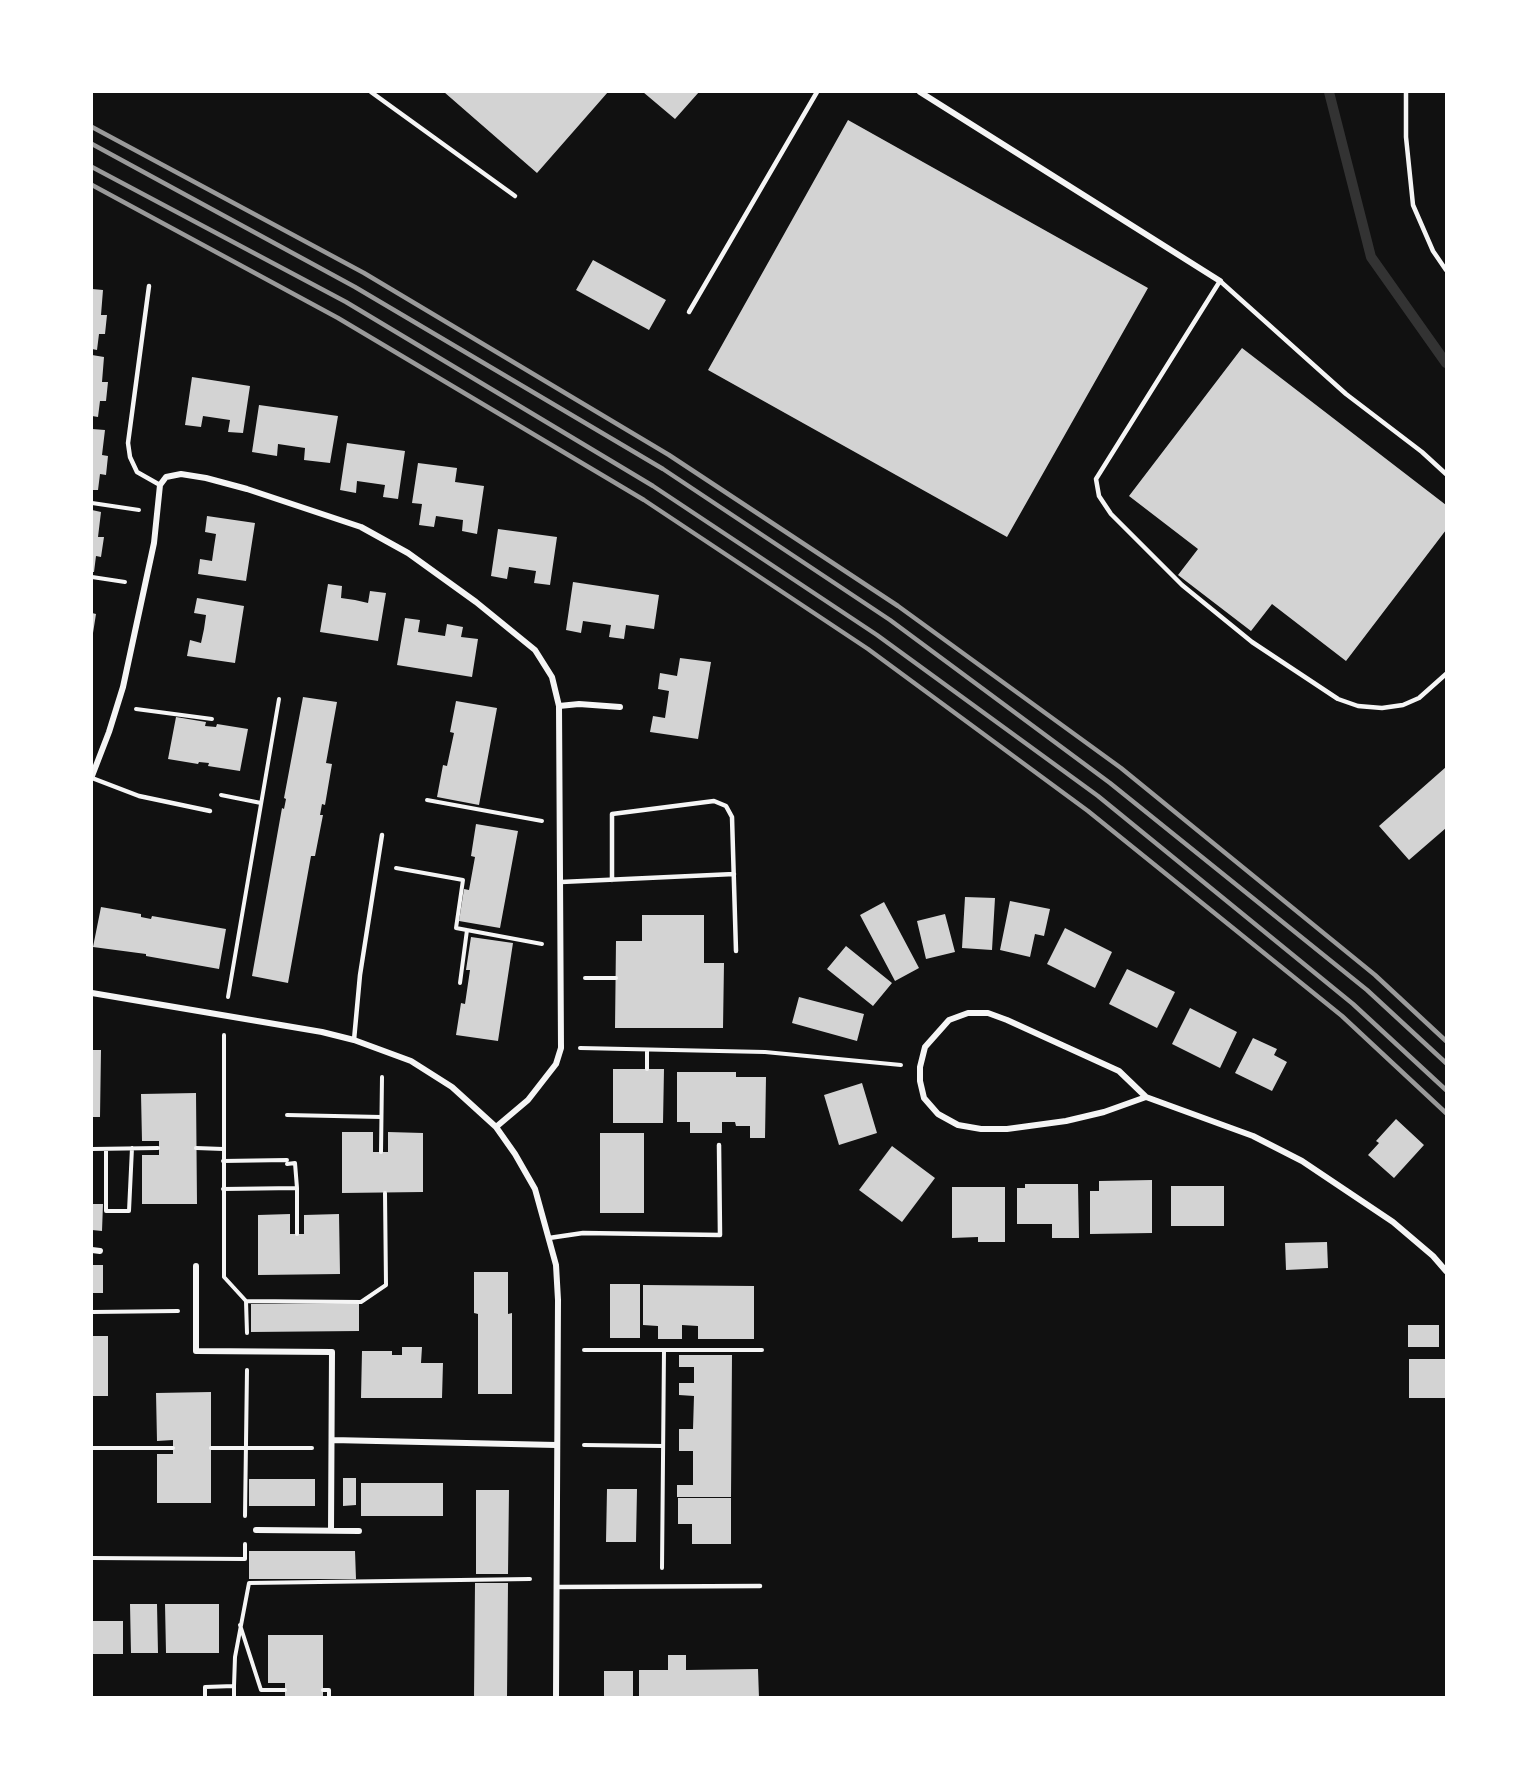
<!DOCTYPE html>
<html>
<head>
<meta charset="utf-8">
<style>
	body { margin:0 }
	#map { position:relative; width:1538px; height:1789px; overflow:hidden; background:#111; font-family:"Roboto Condensed",sans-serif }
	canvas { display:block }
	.frame { position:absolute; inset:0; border:93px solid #fff; pointer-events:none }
</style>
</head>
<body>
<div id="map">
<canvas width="1538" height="1789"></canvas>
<div class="frame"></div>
</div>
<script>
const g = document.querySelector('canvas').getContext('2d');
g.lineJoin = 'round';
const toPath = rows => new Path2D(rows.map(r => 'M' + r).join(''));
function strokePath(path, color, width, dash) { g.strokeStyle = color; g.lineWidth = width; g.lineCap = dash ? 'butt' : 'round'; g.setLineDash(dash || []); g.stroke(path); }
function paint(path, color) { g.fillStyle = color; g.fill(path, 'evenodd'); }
strokePath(toPath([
	[1329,92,1371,257,1446,363]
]), '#333', 10);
paint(toPath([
	[444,92,608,92,537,173],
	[643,92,699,92,675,119],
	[848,120,1148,288,1007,537,708,370],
	[593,260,666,300,649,330,576,290],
	[92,289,103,290,101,315,107,315,105,334,99,334,97,350,92,349],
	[1242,348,1446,505,1446,530,1346,661,1272,604,1251,631,1178,575,1198,549,1129,496],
	[92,355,104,357,102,382,108,382,106,401,100,401,98,417,92,416],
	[192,377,250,386,243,433,228,432,230,420,203,416,201,427,185,425],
	[259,405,338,416,330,463,304,460,305,448,278,444,277,456,252,452],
	[92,429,105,430,102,455,108,456,106,475,100,474,98,490,92,490],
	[347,443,405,451,398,499,383,497,385,485,357,481,356,493,340,490],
	[418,463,457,468,455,482,484,486,477,534,462,531,463,520,436,516,434,527,419,525,422,504,412,503],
	[92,510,101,512,98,537,104,537,101,557,96,556,94,572,92,572],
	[207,516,255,523,246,581,198,574,200,559,212,561,214,547,216,534,205,532],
	[498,529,557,537,550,585,534,583,536,571,509,567,507,579,491,576],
	[573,582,659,595,654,629,626,625,624,639,609,637,611,625,583,621,581,633,566,630],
	[328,584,342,586,341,598,355,600,368,603,370,591,386,593,378,641,320,632],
	[197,598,244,606,235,663,187,656,190,640,201,643,204,629,206,615,194,613],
	[92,613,96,614,93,633,92,633],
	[405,618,420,620,418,632,445,636,447,624,463,627,461,637,478,639,472,677,397,665],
	[680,658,711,662,698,739,650,732,653,716,665,718,669,691,658,689,660,673,677,676],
	[303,697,337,702,326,763,332,764,325,805,322,804,320,815,323,815,315,856,311,856,288,983,252,976,282,808,284,809,286,799,284,798],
	[456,701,497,708,479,805,437,797,443,765,447,766,454,733,450,732],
	[176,717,206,722,205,726,216,727,217,724,248,729,240,771,208,766,209,763,199,762,198,764,168,759],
	[1446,767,1446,828,1409,860,1379,826],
	[476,824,518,831,500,928,459,921,464,889,469,890,475,857,471,856],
	[965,897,995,898,992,950,962,948],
	[1010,901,1050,909,1044,936,1035,934,1030,957,1000,950],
	[884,902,919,968,895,981,860,915],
	[101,907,141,914,141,917,151,919,152,916,226,929,219,969,146,956,146,954,93,947],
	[945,914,955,952,926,959,917,921],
	[642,915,704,915,704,963,724,963,723,1028,615,1028,616,941,642,941],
	[1065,928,1112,952,1095,988,1047,964],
	[471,937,513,943,498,1041,456,1035,461,1003,465,1004,470,970,466,970],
	[846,946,892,983,873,1006,827,969],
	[1127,969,1175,992,1157,1028,1109,1004],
	[799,997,864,1014,857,1041,792,1023],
	[1190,1008,1237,1032,1220,1068,1172,1044],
	[1253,1038,1277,1049,1274,1055,1287,1062,1272,1091,1235,1073],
	[92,1050,101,1050,100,1117,92,1117],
	[613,1069,664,1069,663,1123,613,1123],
	[677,1072,736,1072,736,1077,766,1077,765,1138,750,1138,750,1126,736,1126,735,1122,722,1122,722,1133,690,1133,690,1122,677,1122],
	[862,1083,877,1133,839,1145,824,1095],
	[196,1093,197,1204,142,1204,142,1155,159,1155,159,1141,142,1141,141,1094],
	[1396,1119,1424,1145,1394,1178,1368,1155,1379,1143,1376,1141],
	[342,1132,373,1132,373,1152,388,1152,388,1132,423,1133,423,1192,342,1193],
	[600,1133,644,1133,644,1213,600,1213],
	[892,1146,935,1178,902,1222,859,1190],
	[1152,1180,1152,1233,1090,1234,1090,1191,1099,1191,1099,1181],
	[1025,1184,1078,1184,1079,1238,1052,1238,1052,1224,1017,1224,1017,1188,1025,1188],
	[1171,1186,1224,1186,1224,1226,1171,1226],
	[952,1187,1005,1187,1005,1242,978,1242,978,1237,952,1238],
	[92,1204,103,1204,102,1231,92,1230],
	[290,1214,290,1234,304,1234,304,1215,339,1214,340,1274,258,1275,258,1215],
	[1327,1242,1328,1268,1286,1270,1285,1243],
	[92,1265,103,1265,103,1293,92,1293],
	[474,1272,508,1272,508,1314,512,1313,512,1394,478,1394,478,1314,474,1313],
	[610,1284,640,1284,640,1338,610,1338],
	[643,1285,754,1286,754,1339,698,1339,698,1326,682,1325,682,1339,658,1339,658,1326,643,1325],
	[359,1303,359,1331,251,1332,251,1304],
	[1408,1325,1439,1325,1439,1347,1408,1347],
	[92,1336,108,1336,108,1396,92,1396],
	[402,1347,422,1347,421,1363,443,1363,442,1398,361,1398,362,1351,392,1351,392,1355,402,1355],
	[679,1355,732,1355,731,1497,677,1497,677,1485,693,1485,693,1451,679,1451,679,1429,693,1429,694,1396,679,1395,679,1383,694,1383,694,1367,679,1367],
	[1409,1359,1446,1359,1446,1398,1409,1398],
	[211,1392,211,1503,157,1503,157,1454,173,1454,173,1440,157,1441,156,1393],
	[343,1478,356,1478,356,1505,343,1506],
	[249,1479,315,1479,315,1506,249,1506],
	[361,1483,443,1483,443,1516,361,1516],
	[607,1489,637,1489,636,1542,606,1542],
	[476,1490,509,1490,508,1574,476,1574],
	[678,1498,731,1498,731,1544,692,1544,692,1524,678,1524],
	[249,1551,355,1551,356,1579,249,1579],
	[475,1583,508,1583,507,1698,474,1698],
	[130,1604,157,1604,158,1653,131,1653],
	[165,1604,219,1604,219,1653,166,1653],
	[92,1621,123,1621,123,1654,92,1654],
	[268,1635,323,1635,323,1698,285,1698,285,1683,268,1683],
	[668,1655,686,1655,686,1670,758,1669,759,1698,639,1698,639,1670,668,1670],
	[604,1671,633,1671,633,1698,604,1698]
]), '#d3d3d3');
strokePath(toPath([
	[92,503,139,510],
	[92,577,125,582],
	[136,709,212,719],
	[221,795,261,803],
	[427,800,542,821],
	[396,868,463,880,456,928,542,944],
	[585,978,616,978],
	[460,983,467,930],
	[228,997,279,699],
	[224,1035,224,1277,246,1301,247,1333],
	[580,1048,765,1052,901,1065],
	[647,1050,647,1069],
	[287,1115,381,1117],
	[196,1148,223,1149],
	[92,1149,158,1148],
	[106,1149,106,1211,129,1211,132,1148],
	[381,1152,382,1077],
	[223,1161,287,1160],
	[287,1164,295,1163,297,1188],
	[223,1189,297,1188,297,1234],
	[246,1301,361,1302,386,1285,385,1193],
	[92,1312,178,1311],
	[584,1350,664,1350,662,1568],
	[664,1350,762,1350],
	[584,1445,663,1446],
	[92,1448,173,1448],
	[211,1448,312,1448],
	[245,1516,247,1370],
	[92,1558,245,1559,245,1544],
	[240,1625,261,1690,285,1690],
	[234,1686,234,1698],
	[323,1690,329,1690,329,1698],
	[205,1698,205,1687,234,1686,235,1657,249,1583,530,1579]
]), '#f5f5f5', 4);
strokePath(toPath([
	[371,92,515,196],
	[1406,92,1406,137,1413,205,1433,251,1446,270],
	[149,286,128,443,130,457,137,472,160,485],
	[689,312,817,92],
	[1446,474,1422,452,1346,394,1220,281,1096,479,1099,496,1111,514,1182,585,1252,642,1338,699,1358,706,1382,708,1403,705,1419,698,1446,674],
	[92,778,139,796,210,811],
	[612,880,612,814,714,801,726,806,732,817,736,951],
	[561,882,734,874],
	[354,1040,360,975,382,835],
	[549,1238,583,1233,720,1235,719,1145],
	[557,1587,760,1586]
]), '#f5f5f5', 4.5);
strokePath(toPath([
	[920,92,1220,281],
	[559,706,579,704,620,707],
	[92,776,109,732,123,687,154,543,160,485,166,477,181,474,206,478,247,489,361,527,408,553,476,602,535,650,552,677,559,706,561,1048,556,1064,528,1100,496,1127],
	[92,993,322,1032,354,1040,411,1061,452,1087,496,1127,515,1154,535,1189,556,1265,558,1300,556,1698],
	[1146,1097,1104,1112,1066,1121,1007,1129,981,1129,958,1125,938,1114,924,1098,920,1081,920,1067,925,1047,949,1020,968,1013,988,1013,1007,1020,1119,1071,1146,1097,1253,1136,1302,1161,1393,1222,1433,1256,1446,1271],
	[92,1250,100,1251],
	[196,1266,196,1351,332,1352,331,1530],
	[332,1440,556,1445],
	[256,1530,359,1531]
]), '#f5f5f5', 6);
strokePath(toPath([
	[92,127,364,273,669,455,898,606,1121,768,1375,975,1446,1041],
	[92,144,355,287,663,469,890,620,1110,783,1367,990,1446,1063],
	[92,167,346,302,653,486,877,635,1098,796,1353,1004,1446,1090],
	[92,185,338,318,644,500,868,649,1088,811,1342,1016,1446,1113]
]), '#9a9a9a', 4.5);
</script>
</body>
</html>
